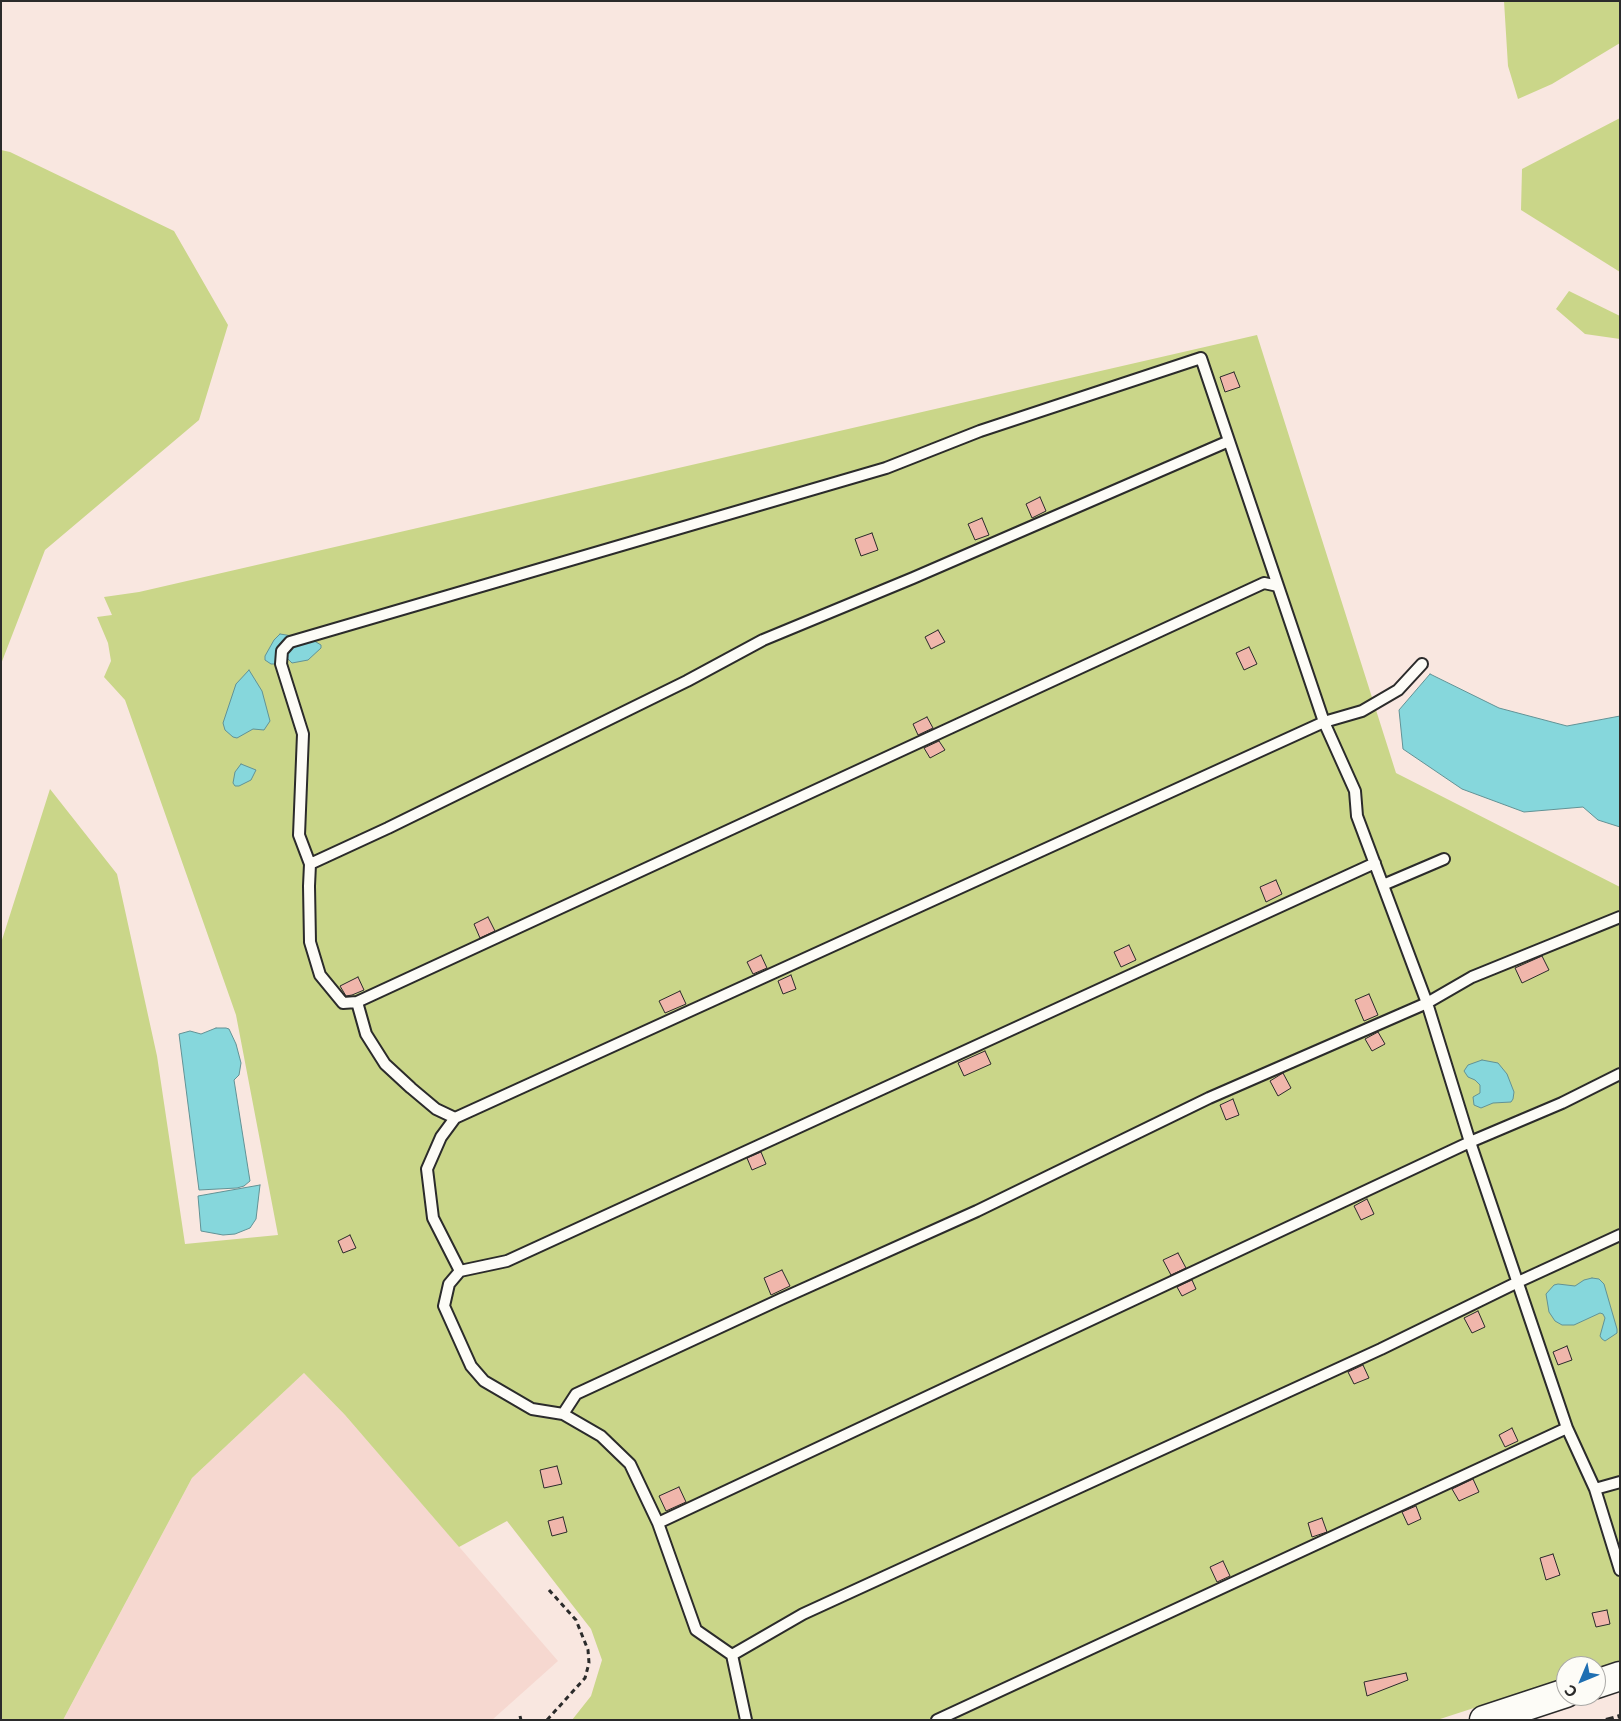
<!DOCTYPE html>
<html>
<head>
<meta charset="utf-8">
<style>
	body { margin:0 }
	#map { position:relative; width:1621px; height:1721px; overflow:hidden; background:#f9e7e0; font-family:"Playpen Sans",sans-serif }
	canvas { display:block }
	.frame { position:absolute; inset:0; border:2px solid #2b2b2b; pointer-events:none }
	.north { position:absolute; left:1556px; top:1656px; width:50px; height:50px; box-sizing:border-box; background:#fdfcf7; border:1px solid #a9a8a5; border-radius:50%; rotate:225deg; font-size:14px; font-weight:700; line-height:20px; text-align:center; color:#2b2b2b }
	.north::after { content:''; display:block; margin:auto; width:18px; height:22px; background:#1f6fb2; clip-path:polygon(50% 0,100% 100%,50% 72%,0 100%) }
</style>
</head>
<body>
<div id="map">
<canvas width="1621" height="1721"></canvas>
<div class="frame"></div>
<div class="north">С</div>
</div>
<script>
const g = document.querySelector('canvas').getContext('2d');
g.lineJoin = 'round';
function paint(path, color) { g.fillStyle = color; g.fill(path, 'evenodd'); }
const toPath = rows => new Path2D(rows.map(r => 'M' + r).join(''));
function strokePath(path, color, width, dash) { g.strokeStyle = color; g.lineWidth = width; g.lineCap = dash ? 'butt' : 'round'; g.setLineDash(dash || []); g.stroke(path); }
paint(toPath([
	[304,1373,345,1415,558,1661,492,1720,63,1720,192,1478]
]), '#f6d8d0');
paint(toPath([
	[1504,1,1620,1,1620,43,1552,84,1518,99,1508,66],
	[1620,118,1620,272,1521,210,1522,169],
	[1,150,10,152,174,231,228,325,199,420,45,550,1,664],
	[1569,291,1620,316,1620,339,1585,334,1556,309],
	[1257,335,1396,773,1620,887,1620,1661,1596,1668,1596,1666,1566,1666,1566,1678,1437,1720,572,1720,591,1696,602,1660,591,1629,507,1521,459,1547,345,1415,304,1373,192,1478,63,1720,1,1720,1,943,50,789,117,874,157,1056,185,1244,278,1235,236,1015,125,700,104,677,111,661,108,643,97,617,112,615,104,597,139,592]
]), '#cad689');
const water = toPath([
	[280,634,311,639,321,645,321,648,308,660,292,663,287,658,284,658,275,664,271,664,265,660,265,656,274,640,280,634],
	[249,670,262,691,270,721,264,730,253,729,237,738,233,737,225,730,223,723,236,684,249,670],
	[1430,674,1499,708,1567,726,1620,716,1620,827,1598,820,1583,807,1524,812,1462,789,1403,749,1399,710,1430,674],
	[241,764,256,770,251,780,239,786,235,786,233,783,235,772,241,764],
	[216,1028,226,1028,229,1029,236,1044,241,1063,239,1075,234,1080,250,1181,244,1186,237,1188,199,1190,179,1034,190,1031,201,1034,216,1028],
	[1482,1060,1498,1063,1507,1074,1514,1092,1513,1099,1511,1102,1493,1103,1481,1108,1474,1105,1473,1097,1480,1093,1480,1085,1475,1080,1468,1077,1464,1071,1468,1065,1482,1060],
	[260,1185,256,1219,250,1228,235,1234,223,1235,201,1231,198,1196,260,1185],
	[1592,1278,1599,1279,1604,1284,1617,1329,1617,1333,1605,1341,1602,1339,1600,1336,1605,1318,1603,1314,1600,1313,1574,1325,1562,1325,1555,1321,1549,1312,1546,1294,1554,1285,1558,1284,1575,1286,1584,1280,1592,1278]
]);
paint(water, '#86d7dc');
strokePath(water, '#629295', 1);
const building = toPath([
	[1234,372,1240,387,1225,392,1220,377,1234,372],
	[1040,497,1046,511,1032,518,1026,504,1040,497],
	[982,518,989,535,975,540,968,524,982,518],
	[872,533,878,550,861,556,855,539,872,533],
	[938,630,945,642,931,649,925,637,938,630],
	[1249,647,1257,664,1244,670,1236,653,1249,647],
	[927,717,933,728,918,735,913,724,927,717],
	[939,741,945,750,930,758,924,748,939,741],
	[1276,880,1282,894,1266,902,1260,887,1276,880],
	[488,917,495,931,480,938,474,924,488,917],
	[1129,945,1136,960,1121,967,1114,952,1129,945],
	[761,955,767,968,753,974,747,962,761,955],
	[1542,956,1549,970,1522,983,1515,968,1542,956],
	[791,975,796,989,783,994,778,981,791,975],
	[358,977,364,990,352,995,346,996,340,986,358,977],
	[680,991,686,1004,665,1013,659,1001,680,991],
	[1369,994,1378,1015,1364,1021,1355,1000,1369,994],
	[1378,1032,1385,1044,1372,1051,1365,1039,1378,1032],
	[985,1051,991,1064,964,1076,958,1063,985,1051],
	[1283,1073,1291,1088,1278,1096,1270,1081,1283,1073],
	[1233,1099,1239,1115,1226,1120,1220,1105,1233,1099],
	[761,1152,766,1164,752,1170,747,1158,761,1152],
	[1367,1199,1374,1214,1361,1220,1354,1206,1367,1199],
	[350,1235,356,1248,343,1253,338,1241,350,1235],
	[1178,1253,1186,1268,1171,1275,1163,1260,1178,1253],
	[782,1270,790,1286,771,1295,764,1278,782,1270],
	[1192,1280,1196,1289,1182,1296,1177,1287,1192,1280],
	[1478,1311,1485,1327,1472,1333,1464,1318,1478,1311],
	[1567,1346,1572,1360,1558,1365,1553,1352,1567,1346],
	[1363,1365,1369,1378,1354,1384,1348,1372,1363,1365],
	[1512,1428,1518,1441,1505,1447,1499,1435,1512,1428],
	[557,1466,562,1484,544,1488,540,1470,557,1466],
	[1473,1479,1479,1492,1459,1501,1452,1489,1473,1479],
	[679,1487,686,1502,666,1511,659,1496,679,1487],
	[1416,1506,1421,1519,1408,1525,1402,1512,1416,1506],
	[563,1517,567,1532,552,1536,548,1521,563,1517],
	[1322,1518,1327,1532,1312,1537,1308,1523,1322,1518],
	[1553,1554,1560,1575,1546,1580,1540,1558,1553,1554],
	[1223,1561,1230,1576,1217,1582,1210,1567,1223,1561],
	[1607,1610,1610,1624,1596,1627,1592,1613,1607,1610],
	[1406,1673,1408,1680,1367,1696,1364,1682,1406,1673]
]);
paint(building, '#f0b6ab');
strokePath(building, '#2b2b2b', 1);
const lane = toPath([
	[310,864,299,835,303,734,281,664,282,651,290,642,886,468,980,431,1201,358,1324,722,1355,791,1357,816,1427,1003,1470,1142,1567,1428,1595,1489,1620,1570],
	[1383,885,1444,859],
	[357,1002,1264,583,1278,586],
	[455,1118,1324,722,1362,711,1398,690,1422,664],
	[460,1271,507,1261,1375,863],
	[563,1414,576,1394,781,1299,977,1211,1209,1098,1427,1003,1472,977,1620,917],
	[1595,1489,1620,1482],
	[658,1523,1470,1142,1562,1103,1620,1074],
	[732,1655,803,1614,1381,1349,1518,1282,1620,1235],
	[746,1720,732,1655,696,1630,658,1523,630,1464,601,1436,563,1414,532,1409,484,1381,471,1366,444,1306,449,1284,460,1271,433,1218,427,1169,441,1137,455,1118,436,1109,411,1088,385,1064,366,1034,357,1002,343,1003,320,975,310,942,309,886,310,864,388,828,687,681,763,640,913,578,1229,441],
	[937,1720,1567,1428]
]);
const secondary = toPath([
	[1596,1684,1620,1676],
	[1484,1720,1566,1693]
]);
strokePath(lane, '#2b2b2b', 14);
strokePath(secondary, '#2b2b2b', 31);
strokePath(toPath([
	[520,1716,521,1720],
	[547,1720,585,1678,589,1663,588,1650,576,1620,549,1590]
]), '#2b2b2b', 3, [5, 4]);
strokePath(lane, '#fdfcf7', 10);
strokePath(secondary, '#fdfcf7', 28);
strokePath(toPath([
	[1606,1720,1620,1716]
]), '#2b2b2b', 4, [8, 4]);
</script>
</body>
</html>
